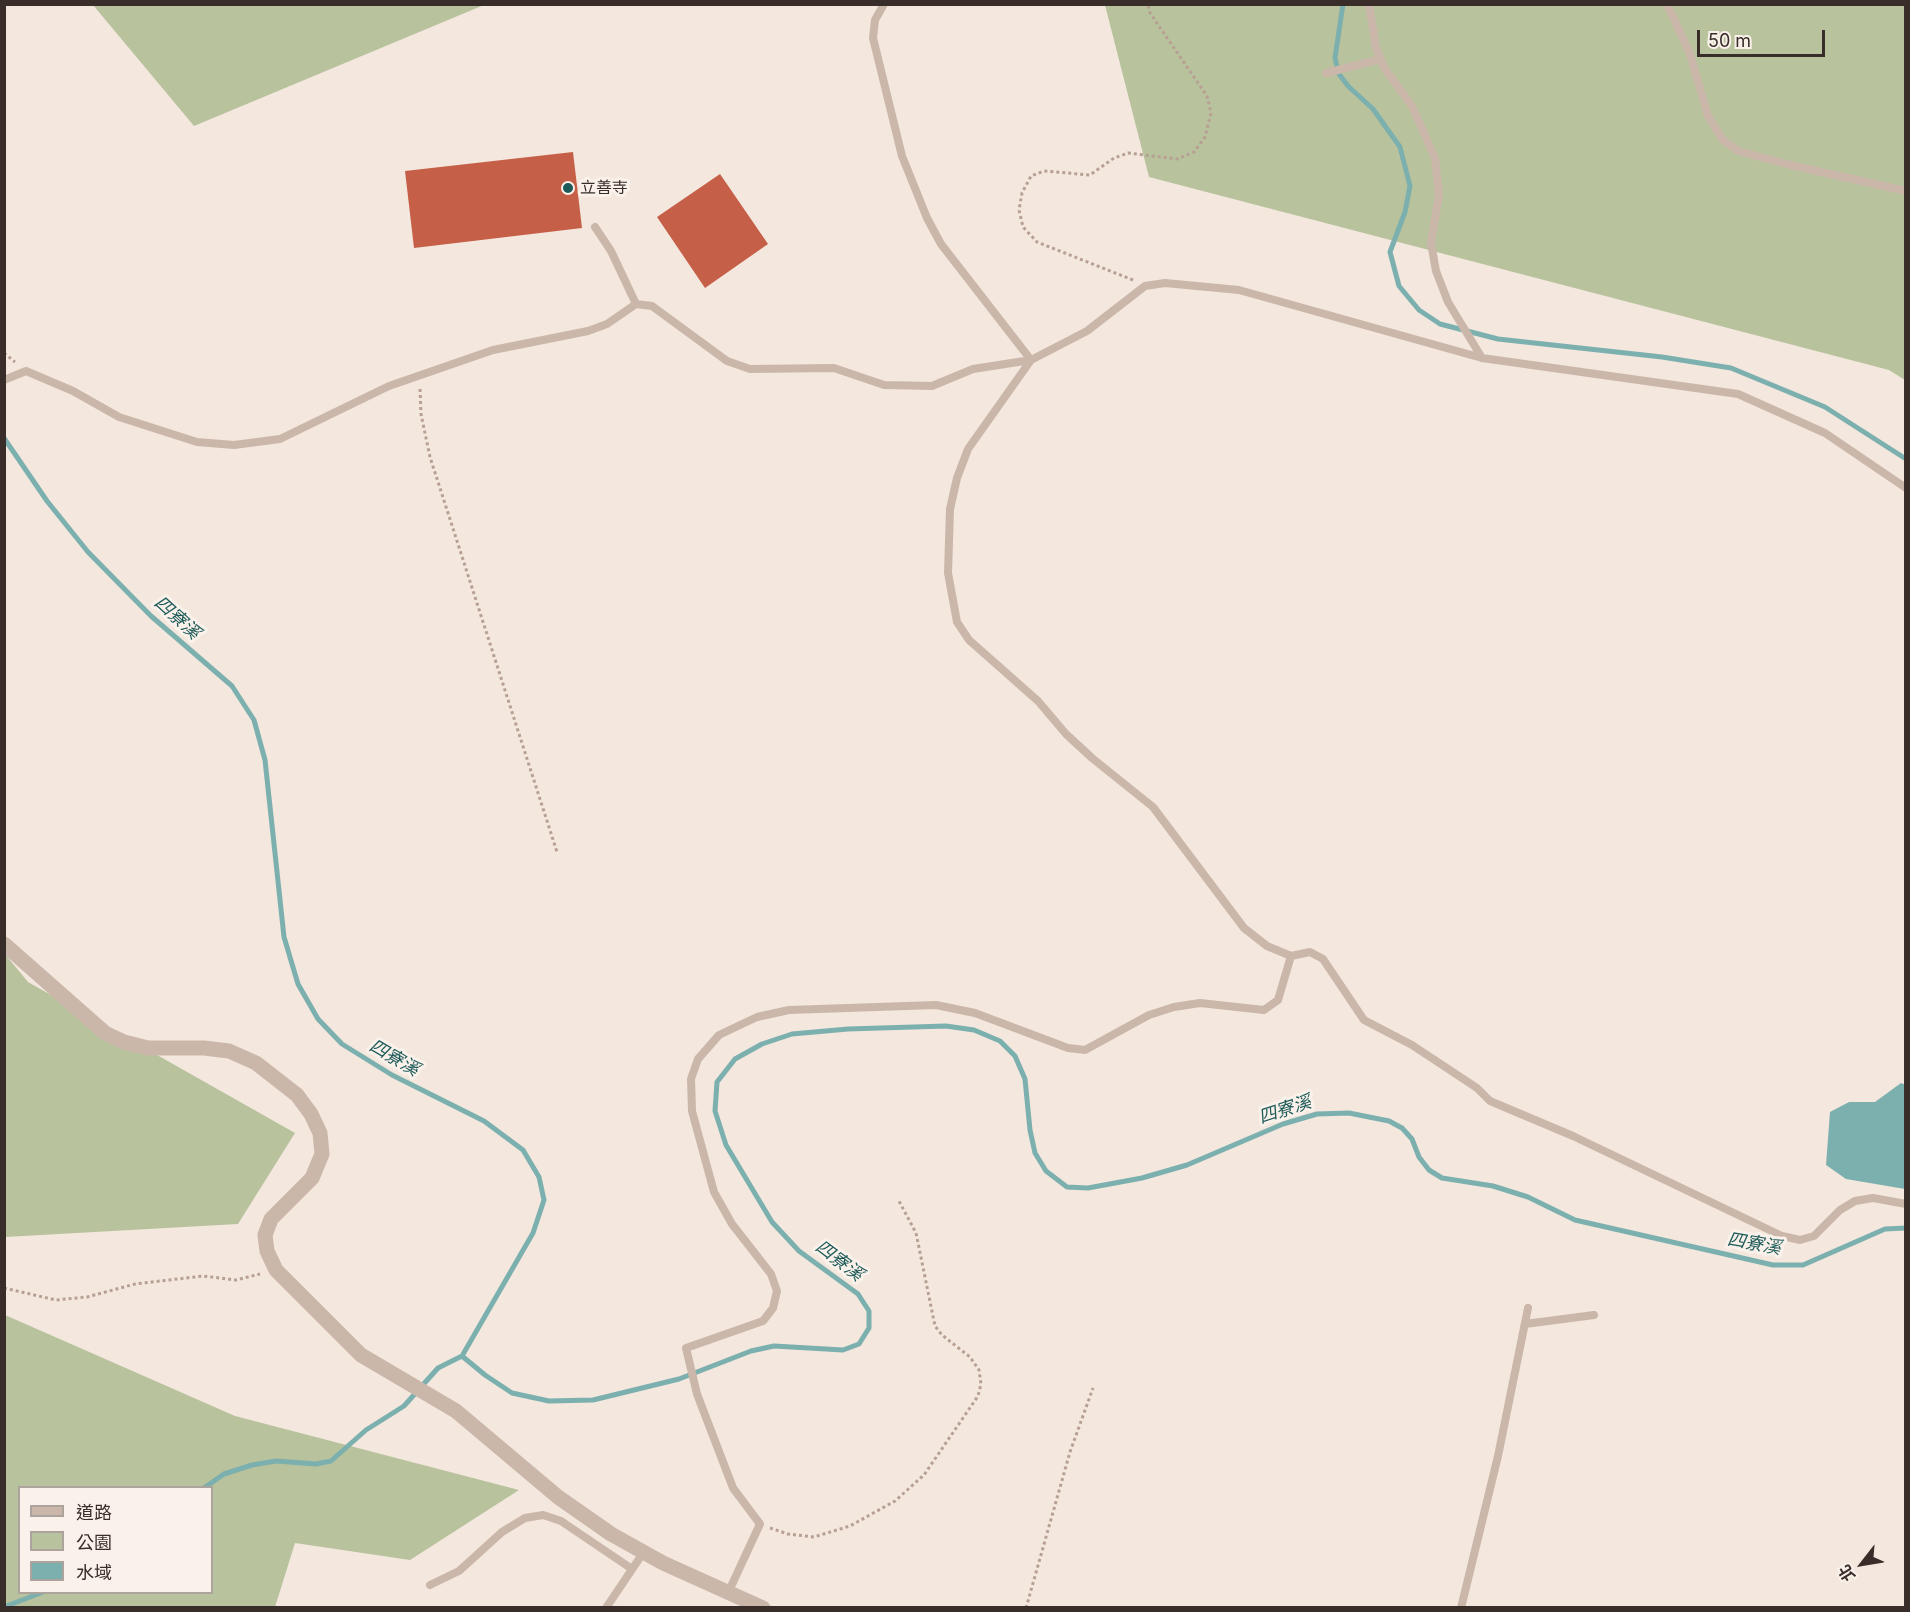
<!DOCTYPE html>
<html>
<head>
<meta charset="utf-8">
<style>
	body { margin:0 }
	#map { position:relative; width:1910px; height:1612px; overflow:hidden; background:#f3e7de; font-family:Inter,"Noto Sans TC",sans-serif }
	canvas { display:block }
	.frame { position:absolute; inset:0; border:6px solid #382d29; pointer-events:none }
	.legend { position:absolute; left:18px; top:1486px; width:195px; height:108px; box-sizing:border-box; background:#faf2ea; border:2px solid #aca39d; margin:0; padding:8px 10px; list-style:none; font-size:18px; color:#382d29 }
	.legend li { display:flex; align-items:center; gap:12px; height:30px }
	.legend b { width:30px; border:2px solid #aca39d }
	.north { position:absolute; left:1832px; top:1534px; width:60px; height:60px; -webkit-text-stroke:4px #faf2ea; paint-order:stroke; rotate:239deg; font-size:16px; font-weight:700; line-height:24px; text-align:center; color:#382d29 }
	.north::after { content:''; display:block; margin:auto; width:21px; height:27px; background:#382d29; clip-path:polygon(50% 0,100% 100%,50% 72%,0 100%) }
	.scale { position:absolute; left:1697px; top:30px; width:128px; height:27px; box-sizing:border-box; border:3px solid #382d29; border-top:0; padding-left:8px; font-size:18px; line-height:21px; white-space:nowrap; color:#382d29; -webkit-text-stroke:4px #faf2ea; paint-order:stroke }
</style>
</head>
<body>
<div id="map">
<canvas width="1910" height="1612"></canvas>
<div class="frame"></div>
<ul class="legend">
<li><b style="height:8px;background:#cbb7a9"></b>道路</li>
<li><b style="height:16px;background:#b8c29d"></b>公園</li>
<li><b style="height:16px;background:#7cb0af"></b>水域</li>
</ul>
<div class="north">北</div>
<div class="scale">50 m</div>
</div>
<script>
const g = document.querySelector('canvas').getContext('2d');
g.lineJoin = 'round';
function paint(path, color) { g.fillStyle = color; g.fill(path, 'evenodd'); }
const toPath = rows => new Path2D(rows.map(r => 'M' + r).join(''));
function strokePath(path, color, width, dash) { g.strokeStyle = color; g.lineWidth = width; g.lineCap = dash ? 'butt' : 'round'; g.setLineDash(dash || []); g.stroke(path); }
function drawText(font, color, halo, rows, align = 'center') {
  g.font = font + ' Inter,"Noto Sans TC",sans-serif'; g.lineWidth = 6; g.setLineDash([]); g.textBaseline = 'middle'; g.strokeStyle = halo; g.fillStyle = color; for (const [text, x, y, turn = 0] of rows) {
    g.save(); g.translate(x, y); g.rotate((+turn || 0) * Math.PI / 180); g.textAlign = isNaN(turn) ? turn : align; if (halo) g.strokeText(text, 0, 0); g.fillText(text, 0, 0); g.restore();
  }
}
paint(toPath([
	[93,5,484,5,194,126],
	[1105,5,1905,5,1905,380,1889,370,1149,177],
	[4,953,28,982,295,1133,238,1224,5,1237],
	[5,1315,235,1416,519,1490,410,1560,295,1543,275,1607,5,1607],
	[20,1488,212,1488,212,1592,20,1592]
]), '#b8c29d');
paint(toPath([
	[1901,1083,1906,1085,1905,1189,1846,1179,1826,1165,1830,1112,1849,1102,1875,1102]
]), '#7cb0af');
strokePath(toPath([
	[1343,4,1335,58,1339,74,1348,86,1373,109,1400,147,1410,186,1405,212,1390,252,1399,286,1419,310,1440,324,1498,339,1662,357,1731,368,1825,407,1906,459],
	[4,438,47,501,88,552,151,616,232,686,254,720,265,760,284,937,298,984,318,1019,342,1044,392,1075,484,1121,523,1150,539,1177,544,1200,533,1233,462,1356,485,1375,512,1393,549,1401,593,1400,679,1379,751,1351,774,1346,843,1350,859,1344,869,1328,869,1311,858,1294,799,1251,772,1222,726,1145,715,1111,717,1082,735,1059,762,1044,792,1034,848,1029,946,1026,974,1030,1000,1041,1015,1056,1025,1079,1030,1130,1035,1153,1046,1171,1067,1187,1088,1188,1142,1178,1187,1165,1283,1124,1317,1114,1349,1113,1389,1121,1402,1128,1412,1139,1419,1157,1429,1170,1442,1178,1493,1186,1528,1197,1575,1220,1773,1265,1803,1265,1885,1229,1906,1228],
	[204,1488,224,1474,252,1465,276,1461,316,1464,331,1461,366,1430,404,1406,438,1368,462,1356],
	[4,1607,43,1592]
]), '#7cb0af', 5);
paint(toPath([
	[573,152,582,228,414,248,405,171],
	[720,174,768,244,705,288,657,217]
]), '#c65f48');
strokePath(toPath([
	[1133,280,1037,242,1023,227,1019,210,1022,193,1031,176,1044,171,1090,175,1114,158,1128,153,1177,159,1194,152,1205,137,1211,113,1207,96,1150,13,1148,4],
	[4,353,15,362],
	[420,389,421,414,430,457,557,852],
	[4,1288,56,1300,87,1297,135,1284,203,1276,236,1280,260,1274],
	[770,1528,788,1534,814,1537,850,1526,895,1501,924,1475,978,1396,981,1384,979,1370,970,1357,942,1335,935,1326,916,1233,899,1201],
	[1026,1608,1070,1452,1093,1388]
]), '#b7a093', 3, [3, 3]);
strokePath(toPath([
	[884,4,875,20,873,38,902,156,927,218,941,244,1031,360,968,449,957,478,950,509,948,573,957,622,969,640,1038,701,1066,734,1092,758,1153,807,1244,928,1267,946,1291,956,1310,952,1323,959,1364,1020,1412,1045,1477,1088,1490,1101,1573,1136,1782,1236,1800,1240,1814,1236,1840,1210,1855,1201,1873,1198,1906,1204],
	[1369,4,1376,48,1385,69,1412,106,1435,158,1439,195,1431,243,1436,271,1448,302,1482,358],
	[1667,4,1690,54,1708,116,1723,140,1738,151,1790,165,1906,191],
	[1326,73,1381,59],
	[595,227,611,251,636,304],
	[4,380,26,371,73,391,119,417,197,442,234,445,280,439,389,386,493,350,588,331,607,324,636,304,652,306,727,361,750,369,834,368,884,385,932,386,973,369,1031,360,1087,331,1145,286,1165,283,1239,290,1482,358,1738,394,1825,433,1906,488],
	[1525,1324,1594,1315],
	[430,1585,459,1571,502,1532,525,1518,543,1515,561,1521,632,1569],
	[728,1593,760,1524,733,1488,697,1394,686,1348,763,1321,773,1308,777,1291,771,1274,732,1224,714,1192,692,1111,691,1079,698,1059,719,1035,757,1017,789,1010,936,1005,975,1013,1068,1048,1085,1050,1149,1015,1174,1007,1200,1003,1264,1010,1278,1000,1291,956],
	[606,1608,643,1553],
	[1461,1608,1498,1456,1528,1308]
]), '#cbb7a9', 8);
strokePath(toPath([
	[4,944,105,1033,124,1042,148,1048,204,1048,229,1051,256,1063,297,1095,311,1114,320,1133,322,1154,312,1178,271,1219,265,1235,267,1251,276,1270,361,1355,456,1411,558,1497,611,1534,663,1563,763,1608]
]), '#cbb7a9', 15);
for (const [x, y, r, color] of [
	[568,188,6,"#1e5a5a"]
]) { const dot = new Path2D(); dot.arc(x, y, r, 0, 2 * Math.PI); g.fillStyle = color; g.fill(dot); strokePath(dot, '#faf2ea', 2); }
drawText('16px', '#382d29', '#faf2ea', [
	["立善寺",580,188]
], 'left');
drawText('italic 18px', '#1e5a5a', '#faf2ea', [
	["四寮溪",177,618,42],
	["四寮溪",394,1058,30],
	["四寮溪",1285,1110,-18],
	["四寮溪",1754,1244,10],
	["四寮溪",839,1261,37]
]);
</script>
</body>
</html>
